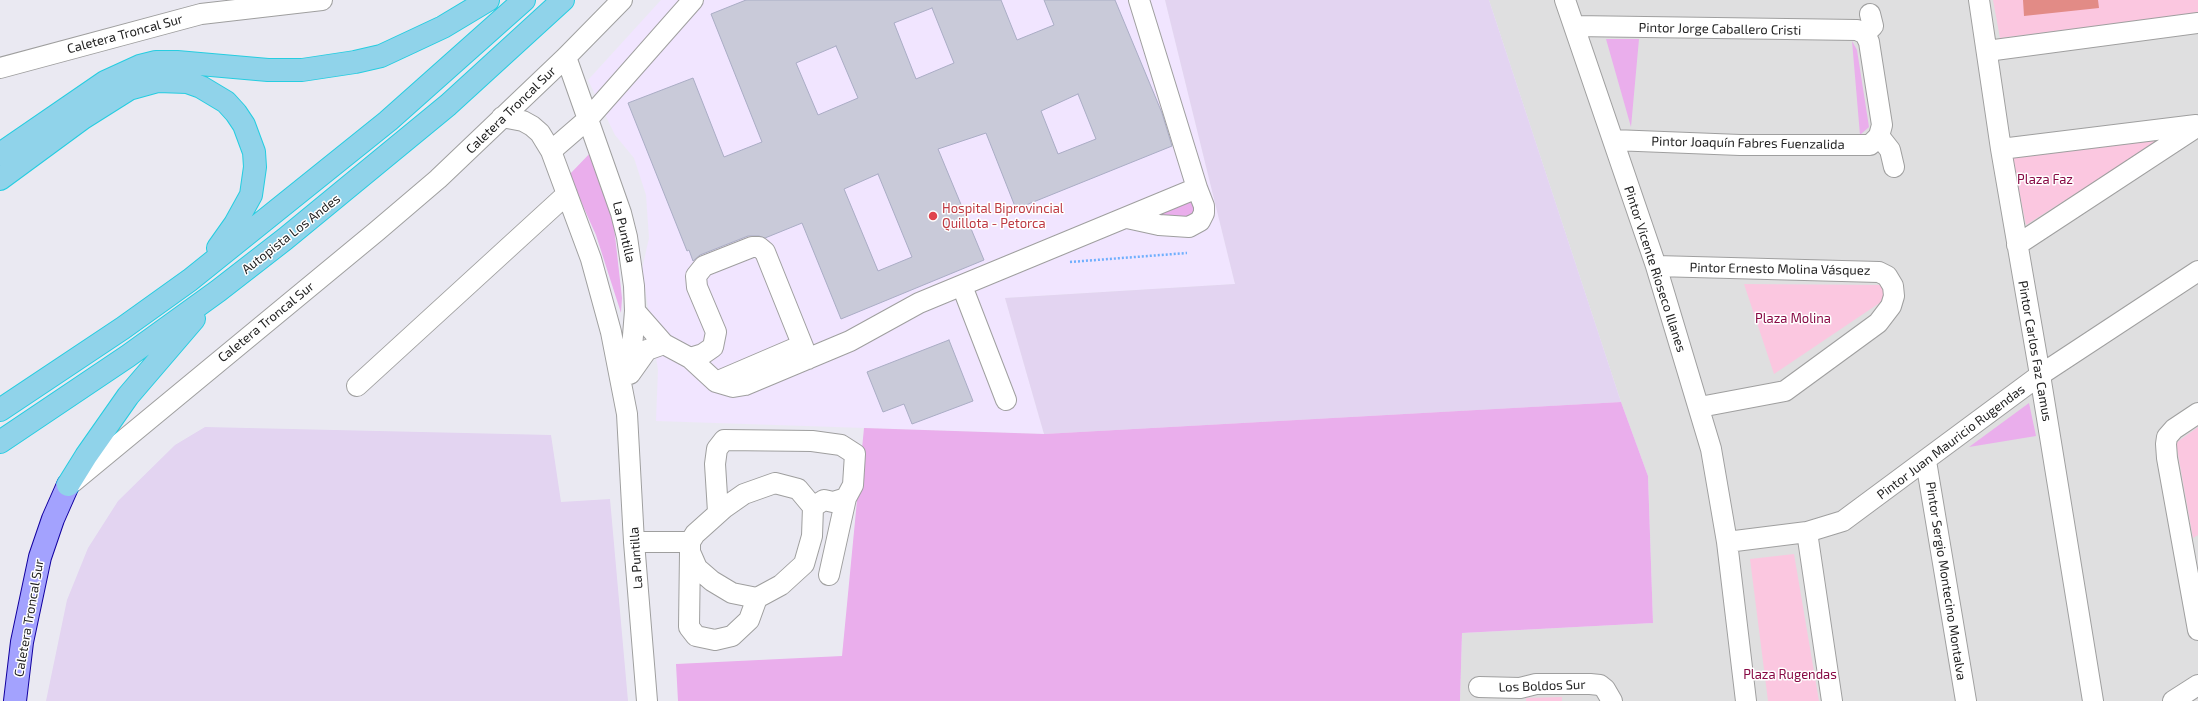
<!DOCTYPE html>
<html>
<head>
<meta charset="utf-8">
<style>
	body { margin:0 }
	canvas { display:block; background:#eae9f2 }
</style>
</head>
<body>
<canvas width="2198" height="701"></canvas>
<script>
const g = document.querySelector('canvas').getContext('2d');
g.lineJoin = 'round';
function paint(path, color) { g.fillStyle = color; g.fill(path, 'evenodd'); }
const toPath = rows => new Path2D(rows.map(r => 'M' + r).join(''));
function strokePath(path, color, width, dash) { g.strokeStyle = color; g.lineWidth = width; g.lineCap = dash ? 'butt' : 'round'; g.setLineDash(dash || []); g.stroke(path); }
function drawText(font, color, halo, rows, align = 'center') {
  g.font = font + ' "Exo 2",sans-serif'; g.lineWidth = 3; g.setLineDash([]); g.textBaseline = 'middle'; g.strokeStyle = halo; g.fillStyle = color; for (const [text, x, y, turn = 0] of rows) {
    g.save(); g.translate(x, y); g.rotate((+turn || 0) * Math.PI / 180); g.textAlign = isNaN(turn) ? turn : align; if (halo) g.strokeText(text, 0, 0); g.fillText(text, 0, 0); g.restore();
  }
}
paint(toPath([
	[1489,0,2198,0,2198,701,1460,701,1462,633,1653,623,1648,476,1621,402]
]), '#dfdfe0');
paint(toPath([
	[661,0,1165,0,1235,284,1005,298,1044,434,656,421,658,370,642,269,649,238,646,195,634,158,615,135,588,80]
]), '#f1e5ff');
paint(toPath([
	[1165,0,1489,0,1621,402,1044,434,1005,298,1235,284],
	[205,427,551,435,561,502,610,499,628,701,46,701,67,600,88,548,118,501,175,445]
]), '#e3d4f1');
paint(toPath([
	[1606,39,1639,39,1631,127],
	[1852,41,1857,50,1869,127,1860,135],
	[594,149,612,209,622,298,621,313,596,235,569,175],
	[1190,200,1196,203,1194,220,1150,218],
	[1621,402,1648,476,1653,623,1462,633,1460,701,678,701,676,664,842,656,864,428,1044,434],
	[2029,403,2036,436,1969,447]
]), '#eaaeec');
paint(toPath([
	[1993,0,2198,0,2198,13,2000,38],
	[2162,139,2026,225,2012,156],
	[1744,284,1883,285,1884,300,1774,374],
	[2198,427,2198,535,2193,538,2176,443],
	[1794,554,1819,701,1768,701,1750,559],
	[1562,697,1562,701,1526,701,1526,698]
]), '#fbc7e0');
paint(toPath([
	[2023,0,2098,0,2099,8,2024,16]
]), '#e28b86');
const building = toPath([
	[746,0,1001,0,1017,40,1054,25,1044,0,1115,0,1162,113,1172,146,1016,209,986,133,938,149,984,260,841,319,802,223,765,238,759,236,748,236,700,255,693,261,689,250,687,251,628,103,693,78,724,157,762,142,711,14,746,0],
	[932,8,954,63,916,79,894,23,932,8],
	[836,46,858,98,818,115,796,63,836,46],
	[1078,94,1096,139,1058,154,1041,111,1078,94],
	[878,174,912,257,878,271,844,189,878,174],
	[949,340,973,401,912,424,904,404,883,412,867,372,949,340]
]);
paint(building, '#c9cad9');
strokePath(building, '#aaadc5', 1);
const minor = toPath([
	[1565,0,1656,266,1711,449,1727,542,1746,701],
	[1979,0,2001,149,2040,375,2093,701],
	[1574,26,1857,30,1865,34],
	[1865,34,1873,26,1870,14],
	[1987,51,2198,23],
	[566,57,621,213,627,237,634,286,635,311,630,372],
	[0,68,201,14,322,0],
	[502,117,523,121,532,126,540,133,551,151,591,259,611,332,627,414,634,542,647,701],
	[1879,136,1890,150,1894,167],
	[1613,140,1740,145,1870,145,1879,136,1882,125,1869,42,1865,34],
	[2001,149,2196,125],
	[551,151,588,119,693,0],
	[1127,218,1159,225,1189,227,1200,221,1204,213,1204,206,1197,188],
	[2017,245,2198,126],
	[1656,266,1879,272,1887,276,1893,286,1894,296,1891,306,1878,323,1785,391,1700,407],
	[962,286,1006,400],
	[635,311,664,344],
	[690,358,703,354,713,347,716,332,697,287,696,276,704,266,752,247,759,247,765,252,808,359],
	[630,374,647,350,664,344,690,358,716,382,733,387,745,385,850,341,919,303,1197,188,1139,0],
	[716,382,793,349],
	[357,386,567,194],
	[2198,413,2174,429,2167,437,2166,444,2167,458,2198,630],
	[1926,461,1966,701],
	[73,482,377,231,438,179,566,57,622,0],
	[775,483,798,489,813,507,812,536,804,564,781,585,757,598,732,593,712,581,697,568,690,552,690,542,695,534,724,508,744,494,775,483],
	[718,512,715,464,717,449,724,440,812,441,841,445,855,454,853,485,846,498,833,502,824,500,813,507],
	[1807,532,1832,701],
	[634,542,690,542],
	[1727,542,1807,532,1843,521,2040,375,2198,271],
	[690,552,689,627,696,636,715,640,732,636,749,620,757,598],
	[829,575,846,498],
	[1479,687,1520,688,1536,684,1590,684,1600,685,1605,689,1612,701],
	[2173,701,2198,685]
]);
const major = toPath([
	[15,701,22,642,40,557,53,519,68,485]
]);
const highway = toPath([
	[0,154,105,82,140,66,156,62,177,62,268,70,302,70,355,62,381,56,411,42,443,27,488,0],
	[0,179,83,118,129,89,158,81,187,82,201,87,226,102,236,113,244,125,254,152,255,167,251,195,235,224,218,248],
	[0,410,123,328,190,280,388,121,524,0],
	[0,442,128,356,218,291,285,239,448,105,563,0],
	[68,485,86,456,128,396,194,319]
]);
strokePath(minor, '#9f9f9f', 22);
strokePath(major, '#1200a0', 24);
strokePath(highway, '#26cde0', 24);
strokePath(toPath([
	[1070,262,1187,253]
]), '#6faffd', 2.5, [2, 2]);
strokePath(minor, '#fff', 20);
strokePath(major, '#a3a2fe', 22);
strokePath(highway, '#90d3ea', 22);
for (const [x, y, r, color] of [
	[933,216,5,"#e0444e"]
]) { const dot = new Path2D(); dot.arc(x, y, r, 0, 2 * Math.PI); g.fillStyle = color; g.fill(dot); strokePath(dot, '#fff', 1.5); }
drawText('13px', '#222', '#fff', [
	["Pintor Jorge Caballero Cristi",1720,29,1],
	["Caletera Troncal Sur",125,34,-15],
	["Caletera Troncal Sur",511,110,-44],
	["Pintor Joaquín Fabres Fuenzalida",1748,143,1],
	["La Puntilla",624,232,77],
	["Autopista Los Andes",291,234,-38],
	["Pintor Vicente Rioseco Illanes",1655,269,72],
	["Pintor Ernesto Molina Vásquez",1780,269,1],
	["Caletera Troncal Sur",266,322,-39],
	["Pintor Carlos Faz Camus",2035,351,80],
	["Pintor Juan Mauricio Rugendas",1951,442,-37],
	["La Puntilla",636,558,-94],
	["Pintor Sergio Montecino Montalva",1946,581,81],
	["Caletera Troncal Sur",29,618,-80],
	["Los Boldos Sur",1542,686,-2]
]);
drawText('13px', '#870944', '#fff', [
	["Plaza Faz",2045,180],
	["Plaza Molina",1793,319],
	["Plaza Rugendas",1790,675]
]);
drawText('13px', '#be3a42', '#fff', [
	["Hospital Biprovincial",942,209],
	["Quillota - Petorca",942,224]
], 'left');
</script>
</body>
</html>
